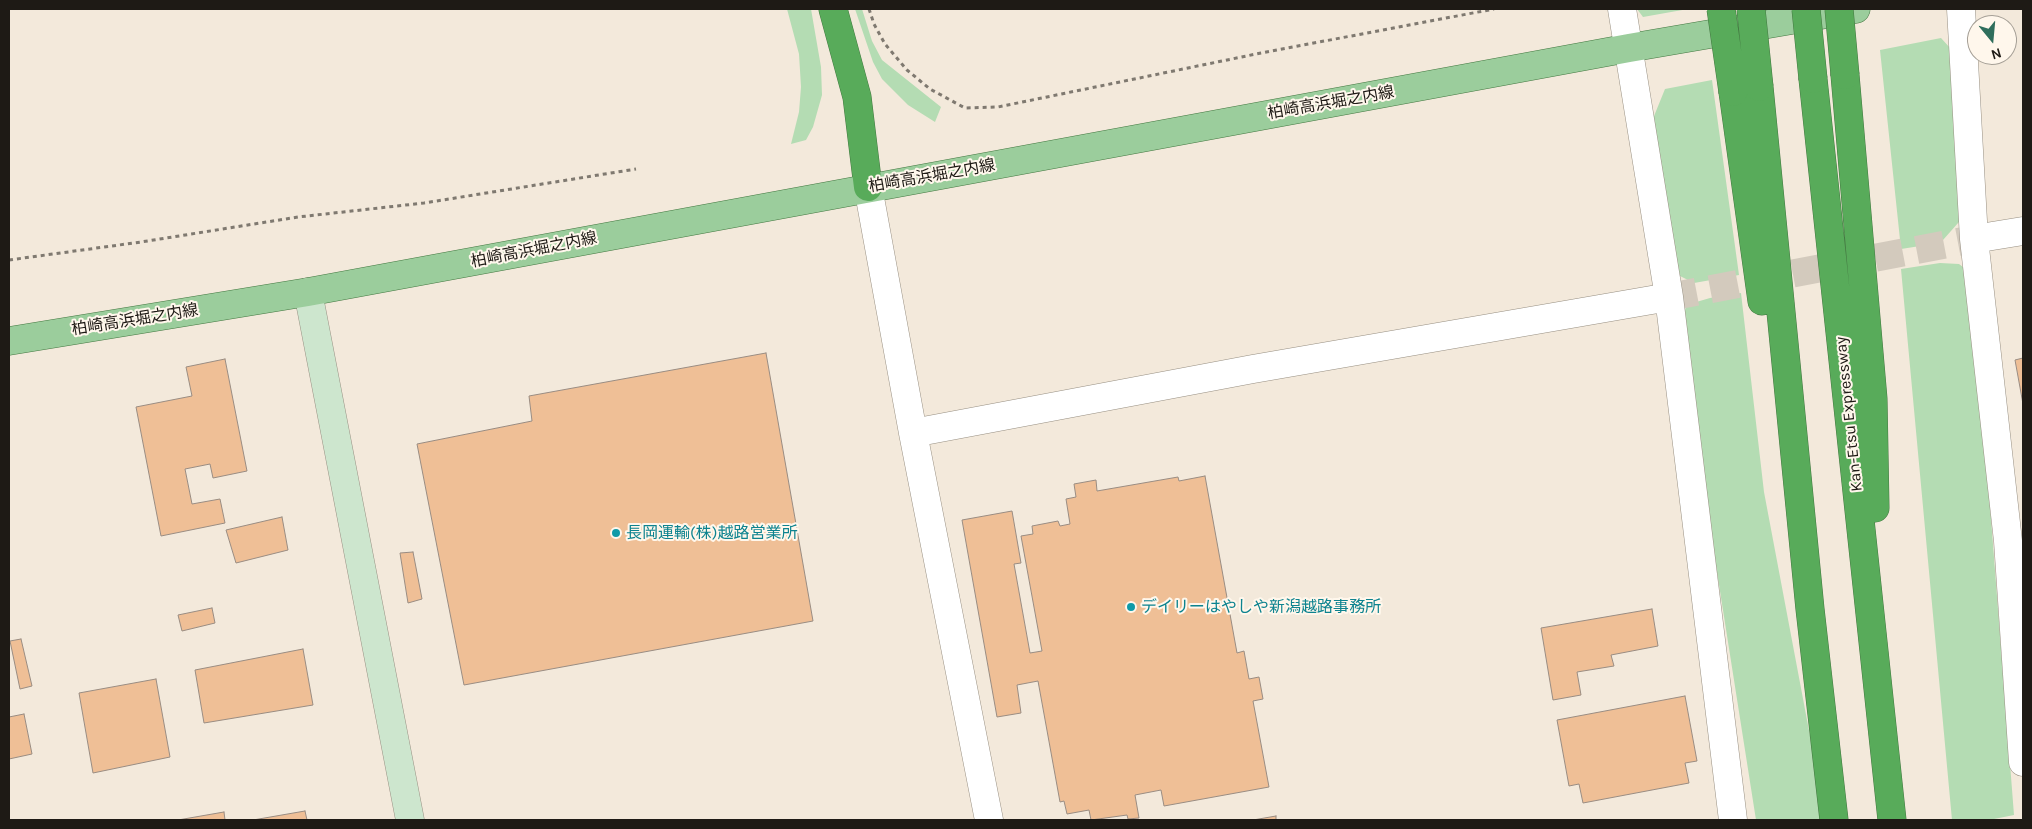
<!DOCTYPE html>
<html>
<head>
<meta charset="utf-8">
<style>
	body { margin:0 }
	#map { position:relative; width:2032px; height:829px; overflow:hidden; background:#f3e9db; font-family:Karla,sans-serif }
	canvas { display:block }
	.frame { position:absolute; inset:0; border:10px solid #1e1a15; pointer-events:none }
	.north { position:absolute; left:1967px; top:15px; width:50px; height:50px; box-sizing:border-box; background:#fff7ec; border:1px solid #a59f96; border-radius:50%; rotate:163deg; font-size:14px; font-weight:700; line-height:20px; text-align:center; color:#1e1a15 }
	.north::after { content:''; display:block; margin:auto; width:18px; height:22px; background:#2f6e5c; clip-path:polygon(50% 0,100% 100%,50% 72%,0 100%) }
</style>
</head>
<body>
<div id="map">
<canvas width="2032" height="829"></canvas>
<div class="frame"></div>
<div class="north">N</div>
</div>
<script>
const g = document.querySelector('canvas').getContext('2d');
g.lineJoin = 'round';
function paint(path, color) { g.fillStyle = color; g.fill(path, 'evenodd'); }
const toPath = rows => new Path2D(rows.map(r => 'M' + r).join(''));
function strokePath(path, color, width, dash) { g.strokeStyle = color; g.lineWidth = width; g.lineCap = dash ? 'butt' : 'round'; g.setLineDash(dash || []); g.stroke(path); }
function drawText(font, color, halo, rows, align = 'center') {
  g.font = font + ' Karla,"Noto Sans JP",sans-serif'; g.lineWidth = 4; g.setLineDash([]); g.textBaseline = 'middle'; g.strokeStyle = halo; g.fillStyle = color; for (const [text, x, y, turn = 0] of rows) {
    g.save(); g.translate(x, y); g.rotate((+turn || 0) * Math.PI / 180); g.textAlign = isNaN(turn) ? turn : align; if (halo) g.strokeText(text, 0, 0); g.fillText(text, 0, 0); g.restore();
  }
}
paint(toPath([
	[787,9,811,9,821,67,822,95,813,127,806,140,791,144,799,112,801,87,799,54],
	[855,9,862,9,872,41,882,60,941,107,935,122,908,105,882,79,873,62],
	[1637,9,1688,9,1643,17],
	[1941,38,1951,49,1966,214,1943,240,1933,244,1901,249,1880,50],
	[1712,80,1739,275,1694,283,1676,274,1652,121,1665,89],
	[1940,263,1959,264,1972,274,2014,815,1989,820,1952,820,1901,269],
	[1741,293,1764,492,1814,757,1821,820,1756,820,1714,553,1683,322,1686,305,1710,298]
]), '#b4dcb3');
const building = toPath([
	[766,353,813,621,464,685,417,444,532,421,529,396,766,353],
	[2023,358,2023,404,2015,360,2023,358],
	[225,359,247,471,213,478,210,464,185,469,192,504,220,499,225,523,161,536,136,407,192,396,186,367,225,359],
	[1205,476,1237,653,1244,651,1249,679,1259,677,1263,699,1253,701,1269,787,1164,806,1161,790,1135,795,1139,818,1128,819,1127,815,1091,820,1089,810,1067,814,1064,801,1060,802,1038,681,1017,685,1021,713,997,717,962,520,1012,511,1021,563,1014,564,1030,653,1042,651,1021,536,1033,534,1032,526,1058,521,1060,526,1070,524,1066,499,1076,497,1074,484,1096,480,1097,491,1178,477,1179,481,1205,476],
	[282,517,288,550,236,563,226,530,282,517],
	[413,552,422,599,408,603,400,553,413,552],
	[212,608,215,623,182,631,178,615,212,608],
	[1652,609,1658,646,1611,655,1614,666,1577,672,1581,695,1553,700,1541,628,1652,609],
	[21,639,32,686,20,689,10,641,21,639],
	[303,649,313,705,204,723,195,670,303,649],
	[156,679,170,757,93,773,79,693,156,679],
	[1685,696,1697,761,1685,763,1689,783,1583,803,1579,784,1569,786,1557,720,1685,696],
	[24,714,32,754,9,759,9,717,24,714],
	[305,811,307,820,253,820,305,811],
	[224,812,225,820,178,820,224,812],
	[1276,816,1276,820,1253,820,1276,816]
]);
paint(building, '#efbf96');
strokePath(building, '#998c82', 1);
strokePath(toPath([
	[1669,297,1974,239]
]), '#d3cabd', 28, [28, 14]);
const street = toPath([
	[1622,9,1669,297,1733,820],
	[1961,9,1974,239,2008,541,2023,762],
	[868,187,913,433,989,820],
	[1974,239,2023,231],
	[913,433,1253,369,1669,297]
]);
const secondary = toPath([
	[308,292,410,820]
]);
const primary = toPath([
	[9,341,308,292,1629,48,1856,9]
]);
const highway = toPath([
	[833,9,857,97,868,187],
	[1845,75,1873,399,1875,508],
	[1813,79,1892,820],
	[1759,87,1810,609,1834,820],
	[1733,92,1762,301]
]);
strokePath(street, '#978f82', 29);
strokePath(secondary, '#978f82', 29);
strokePath(primary, '#447842', 29);
strokePath(highway, '#447842', 29);
strokePath(toPath([
	[869,9,874,24,885,44,907,70,930,89,965,108,998,107,1261,53,1494,9],
	[9,260,141,242,298,217,424,203,636,169]
]), '#7f7970', 3, [4, 4]);
strokePath(street, '#fff', 28);
strokePath(secondary, '#cde6ce', 28);
strokePath(primary, '#9bcd9c', 28);
strokePath(highway, '#58ab5a', 28);
const highwayBridge = toPath([
	[1721,9,1733,92],
	[1751,9,1759,87],
	[1806,9,1813,79],
	[1839,9,1845,75]
]);
strokePath(highwayBridge, '#447842', 29, []);
strokePath(highwayBridge, '#58ab5a', 28);
for (const [x, y, r, color] of [
	[616,533,5,"#0f9aa8"],
	[1131,607,5,"#0f9aa8"]
]) { const dot = new Path2D(); dot.arc(x, y, r, 0, 2 * Math.PI); g.fillStyle = color; g.fill(dot); strokePath(dot, '#fff7ec', 2); }
drawText('16px', '#1e1a15', '#fff7ec', [
	["柏崎高浜堀之内線",1331,103,-10],
	["柏崎高浜堀之内線",932,176,-10],
	["柏崎高浜堀之内線",534,250,-11],
	["柏崎高浜堀之内線",135,320,-9],
	["Kan-Etsu Expressway",1849,414,-96]
]);
drawText('16px', '#0d838f', '#fff7ec', [
	["長岡運輸(株)越路営業所",626,533],
	["デイリーはやしや新潟越路事務所",1141,607]
], 'left');
</script>
</body>
</html>
